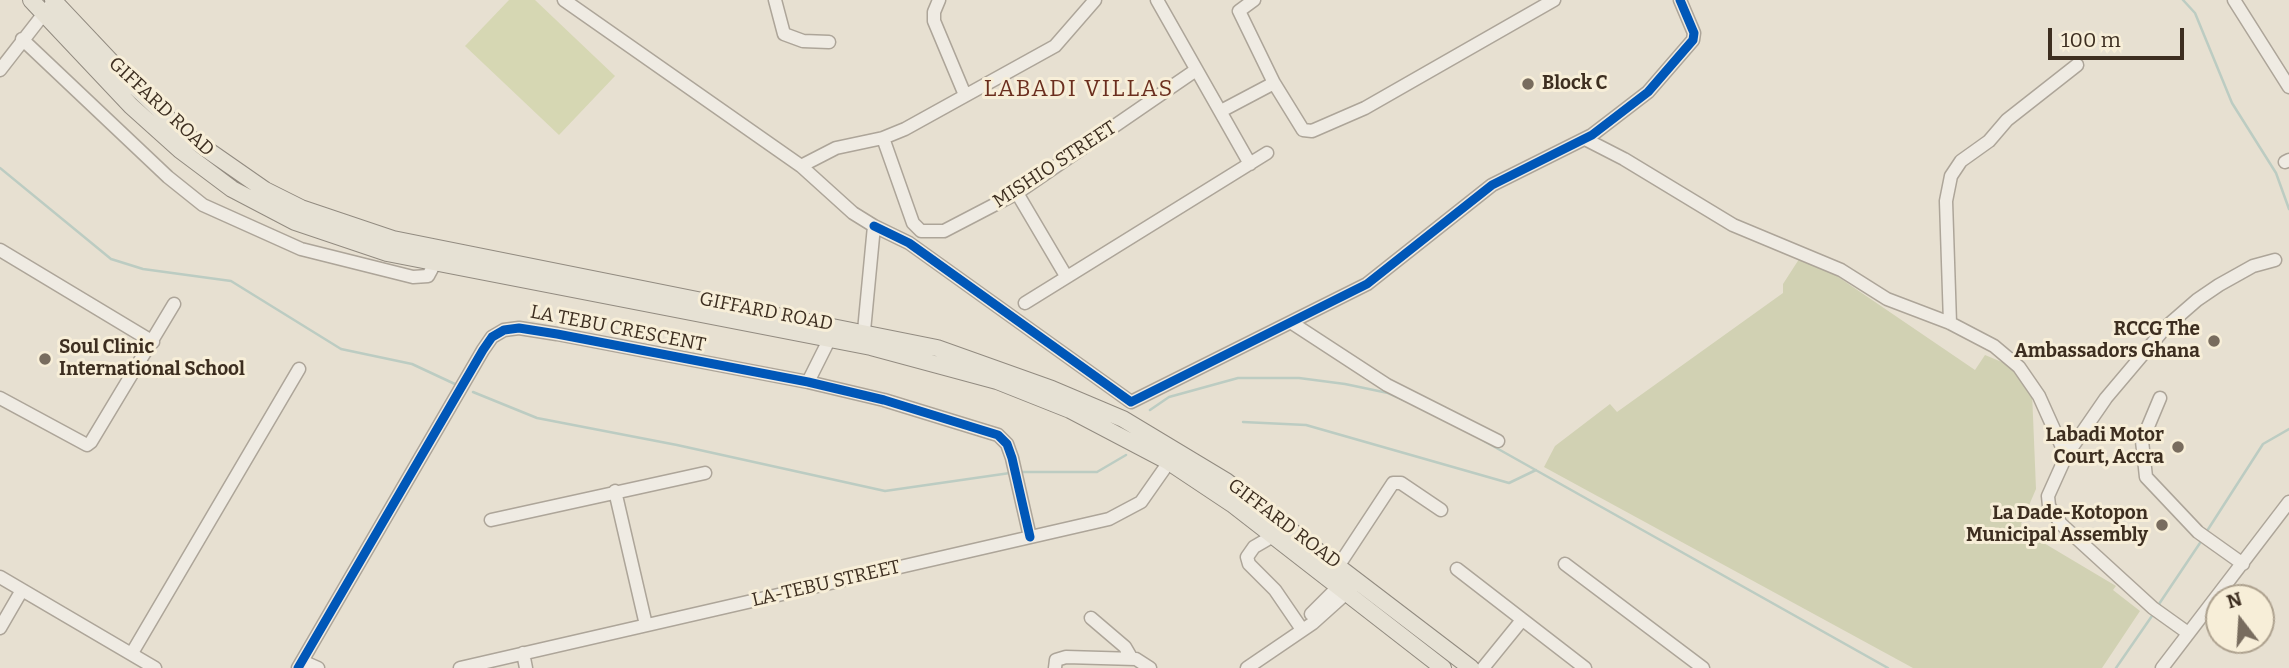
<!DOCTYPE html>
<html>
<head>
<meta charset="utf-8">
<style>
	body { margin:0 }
	#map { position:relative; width:2289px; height:668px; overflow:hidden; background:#e7e0d1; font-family:Bitter,serif }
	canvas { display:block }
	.north { position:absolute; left:2205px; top:584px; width:70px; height:70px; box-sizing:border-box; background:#f7eed8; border:2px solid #ada18e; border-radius:50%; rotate:343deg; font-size:19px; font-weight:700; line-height:28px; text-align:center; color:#3d2e20 }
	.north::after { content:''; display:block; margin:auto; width:24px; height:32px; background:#786c5e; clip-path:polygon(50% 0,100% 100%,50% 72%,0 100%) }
	.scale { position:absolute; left:2048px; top:28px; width:136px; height:32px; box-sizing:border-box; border:4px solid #3d2e20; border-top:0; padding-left:9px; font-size:21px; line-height:24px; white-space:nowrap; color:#3d2e20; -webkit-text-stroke:5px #f7eed8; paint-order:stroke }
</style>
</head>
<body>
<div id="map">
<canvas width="2289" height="668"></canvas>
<div class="north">N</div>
<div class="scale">100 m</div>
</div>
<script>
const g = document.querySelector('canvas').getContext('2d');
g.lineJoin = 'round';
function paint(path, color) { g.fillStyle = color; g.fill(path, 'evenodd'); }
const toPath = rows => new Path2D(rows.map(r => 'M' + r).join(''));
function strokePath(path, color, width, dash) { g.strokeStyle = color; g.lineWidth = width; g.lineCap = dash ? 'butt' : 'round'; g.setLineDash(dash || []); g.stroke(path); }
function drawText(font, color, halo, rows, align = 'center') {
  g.font = font + ' Bitter,serif'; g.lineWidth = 6; g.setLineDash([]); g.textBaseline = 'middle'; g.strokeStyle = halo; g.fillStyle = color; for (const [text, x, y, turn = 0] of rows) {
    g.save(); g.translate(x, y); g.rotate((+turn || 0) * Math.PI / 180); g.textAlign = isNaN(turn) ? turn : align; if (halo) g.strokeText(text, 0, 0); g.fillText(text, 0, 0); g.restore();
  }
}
paint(toPath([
	[509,0,535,0,615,76,559,135,465,46]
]), '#d6d7b3');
paint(toPath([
	[1803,253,1975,370,1985,355,2016,368,2032,392,2036,489,2021,524,2027,533,2116,586,2113,590,2140,611,2102,668,1913,668,1544,467,1555,446,1610,404,1617,412,1783,293,1783,284]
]), '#d1d1b3');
strokePath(toPath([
	[2183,0,2195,13,2232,103,2276,173,2289,209],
	[0,168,111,259,143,269,231,281,341,349,412,364,457,385],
	[473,392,537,418,677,445,885,491,1010,473],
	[1150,410,1169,397,1238,378,1299,378,1345,384,1388,393,1406,401],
	[1243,422,1306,425,1509,483,1536,470],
	[1484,441,1888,668],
	[1021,472,1097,472,1126,455],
	[2207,531,2263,444,2289,429],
	[2157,607,2202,540],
	[2116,668,2154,613]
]), '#bcccc2', 2.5);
const minor = toPath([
	[564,0,801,166,853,213,874,226,864,331],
	[775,0,784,34,803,41,829,42],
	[939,0,934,12,934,21,965,95],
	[1157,0,1250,164],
	[1254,0,1239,11,1274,83],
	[2234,0,2289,87],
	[22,39,168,177,203,205,301,249,413,277,428,276,435,263],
	[0,70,49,7],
	[1221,111,1274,83,1303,130,1312,131,1365,108,1554,0],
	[883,138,913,223,921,231,944,231,1017,193,1196,70],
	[1585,139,1624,159,1733,225,1841,270,1887,299,1950,323,1994,346,2019,367,2039,396,2066,456],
	[2285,162,2289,160],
	[801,166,836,148,883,138,905,129,1055,46,1095,0],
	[1017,193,1066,276],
	[874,226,909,243,1131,402,1367,284,1492,185,1592,135,1648,92,1693,40,1694,33,1680,0],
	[0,250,153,342],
	[1025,303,1267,153],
	[1292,323,1387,385,1498,441],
	[1950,323,1946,201,1951,176,1961,161,1989,141,2007,120,2077,65],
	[808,382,830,338],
	[0,398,87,445,91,442,174,304],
	[2160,398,2142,441,2146,477,2198,532,2243,564],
	[615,491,646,625],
	[491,520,705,473],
	[1273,536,1254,547,1247,557,1249,564,1275,590,1301,628],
	[1565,564,1703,668],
	[1339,565,1393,483,1401,483,1441,510],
	[1457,569,1585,668],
	[0,577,155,668],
	[1311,614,1343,582],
	[1091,618,1125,647,1132,659],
	[0,628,22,590],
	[2188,633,2153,608,2061,524,2049,506,2048,496,2066,456,2106,398,2166,327,2197,300,2219,285,2253,266,2275,260],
	[132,653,299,369],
	[523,653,526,668],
	[302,661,318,668],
	[298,668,483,350,492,337,504,330,519,328,557,334,808,382,884,400,998,435,1007,444,1012,458,1030,537],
	[460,668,1109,519,1141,502,1169,462],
	[1055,668,1056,660,1066,657,1136,659,1150,668],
	[1247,668,1313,623,1352,588],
	[1483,668,1522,620],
	[2162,668,2289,502]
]);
const major = toPath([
	[31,0,131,106,180,150,232,189,295,222,387,253,871,347,997,381,1070,410,1169,462,1232,504,1443,668],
	[53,0,136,88,186,135,265,190,301,208,393,239,937,348,1052,389,1123,419,1226,481,1471,668]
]);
strokePath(minor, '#ada599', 15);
strokePath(major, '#928b80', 18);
strokePath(minor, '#efebe3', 12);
strokePath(major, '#e6e1d4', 16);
strokePath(toPath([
	[874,226,909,243,1131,402,1367,284,1492,185,1592,135,1648,92,1693,40,1694,33,1680,0],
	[298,668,483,350,492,337,504,330,519,328,557,334,808,382,884,400,998,435,1007,444,1012,458,1030,537]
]), '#0057b8', 9);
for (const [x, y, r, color] of [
	[1528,84,7,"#786c5e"],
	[2214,341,7,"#786c5e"],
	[45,359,7,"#786c5e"],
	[2178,447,7,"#786c5e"],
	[2162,525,7,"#786c5e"]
]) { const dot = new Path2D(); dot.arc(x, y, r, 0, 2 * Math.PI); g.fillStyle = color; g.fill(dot); strokePath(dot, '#f7eed8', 2.5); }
drawText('bold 19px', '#3d2e20', '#f7eed8', [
	["Block C",1542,84,"left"],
	["RCCG The",2200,330],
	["Ambassadors Ghana",2200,352],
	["Soul Clinic",59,348,"left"],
	["International School",59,370,"left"],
	["Labadi Motor",2164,436],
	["Court, Accra",2164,458],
	["La Dade-Kotopon",2148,514],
	["Municipal Assembly",2148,536]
], 'right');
drawText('19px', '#3d2e20', '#f7eed8', [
	["GIFFARD ROAD",161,107,43],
	["MISHIO STREET",1055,165,-33],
	["GIFFARD ROAD",766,312,11],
	["LA TEBU CRESCENT",618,329,11],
	["GIFFARD ROAD",1284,524,37],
	["LA-TEBU STREET",826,584,-13]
]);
g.letterSpacing = '2px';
drawText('23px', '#6b2e1e', '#f7eed8', [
	["LABADI VILLAS",1079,90]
]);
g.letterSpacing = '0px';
</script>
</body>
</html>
